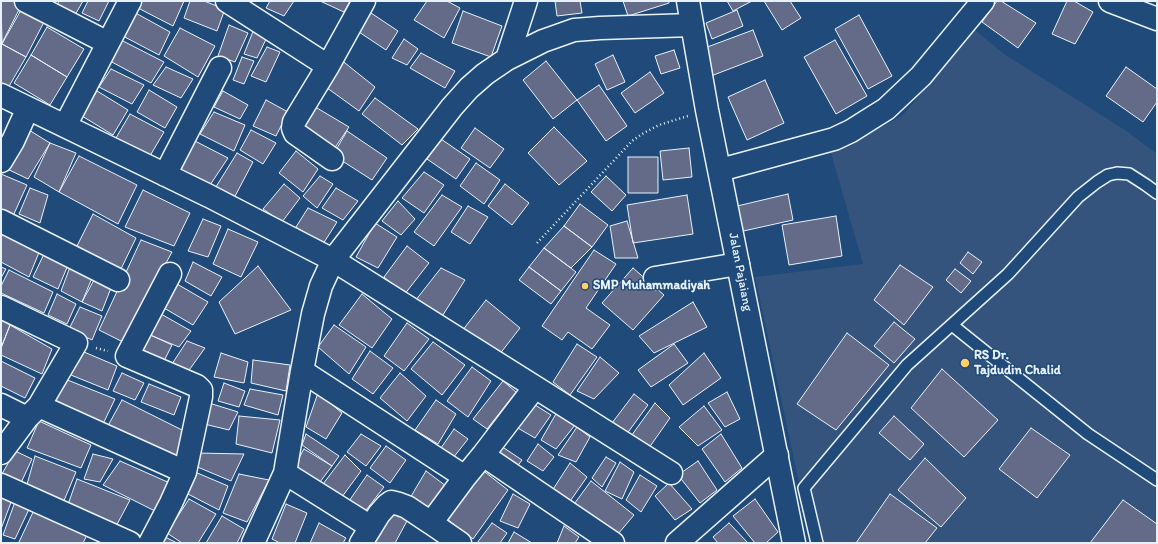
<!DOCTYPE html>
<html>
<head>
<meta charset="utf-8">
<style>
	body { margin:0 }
	#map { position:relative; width:1158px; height:544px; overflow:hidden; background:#1f4a7a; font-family:Itim,sans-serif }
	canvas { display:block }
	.frame { position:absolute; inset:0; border:2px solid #e8f1f8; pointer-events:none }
</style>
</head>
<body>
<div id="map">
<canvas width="1158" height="544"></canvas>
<div class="frame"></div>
</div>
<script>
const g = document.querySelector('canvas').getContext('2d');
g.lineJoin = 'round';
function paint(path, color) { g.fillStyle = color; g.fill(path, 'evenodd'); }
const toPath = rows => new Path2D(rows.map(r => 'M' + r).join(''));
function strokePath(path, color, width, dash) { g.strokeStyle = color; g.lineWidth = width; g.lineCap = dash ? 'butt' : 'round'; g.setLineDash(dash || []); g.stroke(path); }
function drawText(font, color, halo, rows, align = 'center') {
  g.font = font + ' Itim,sans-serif'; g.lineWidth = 3; g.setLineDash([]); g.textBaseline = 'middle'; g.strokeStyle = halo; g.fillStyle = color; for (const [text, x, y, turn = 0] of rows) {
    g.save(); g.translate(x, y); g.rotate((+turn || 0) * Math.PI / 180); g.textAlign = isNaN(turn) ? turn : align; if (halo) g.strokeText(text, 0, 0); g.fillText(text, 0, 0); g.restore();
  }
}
paint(toPath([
	[975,30,1004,54,1125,130,1157,154,1157,543,812,543,755,277,863,264,831,153,844,147,902,116]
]), '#34547e');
const building = toPath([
	[1,1,21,1,23,2,2,43,1,1],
	[59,1,83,1,75,15,57,5,59,1],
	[88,1,109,1,99,21,82,13,88,1],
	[142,1,184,1,173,26,138,8,142,1],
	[190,1,204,1,225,9,217,31,184,18,190,1],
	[270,1,294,1,284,16,266,8,270,1],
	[320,1,350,1,344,12,320,1],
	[427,1,447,1,460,8,444,38,414,20,427,1],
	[555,1,580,1,582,13,557,16,555,1],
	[623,1,669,1,669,3,628,16,623,1],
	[727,1,752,1,733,11,727,1],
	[764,1,790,1,801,18,782,30,764,1],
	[997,1,1001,1,1036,23,1018,48,982,22,997,1],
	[1067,1,1074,1,1093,12,1075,44,1052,34,1067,1],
	[21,10,44,22,26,57,2,44,21,10],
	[737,10,743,26,712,39,706,23,737,10],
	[132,11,170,32,159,55,121,35,132,11],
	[368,11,398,31,386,50,356,30,368,11],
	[463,11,502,26,491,57,452,43,463,11],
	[859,15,892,76,868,89,835,29,859,15],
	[229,25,248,33,235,62,218,56,229,25],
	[47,27,84,49,67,77,31,55,47,27],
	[180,28,215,46,198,77,164,56,180,28],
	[254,29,269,33,257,58,244,54,254,29],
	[753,30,763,56,711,76,702,49,753,30],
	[404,39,418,49,407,65,392,58,404,39],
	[121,40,164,62,151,83,110,61,121,40],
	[835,40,867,96,836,114,804,57,835,40],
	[2,44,26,57,8,88,1,85,1,47,2,44],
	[267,47,280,52,266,82,251,76,267,47],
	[674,50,680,68,661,74,655,56,674,50],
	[421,53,455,71,445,88,410,68,421,53],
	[31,55,67,77,50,105,14,83,31,55],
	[613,55,625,82,607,90,595,64,613,55],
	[242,57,254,61,244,84,233,80,242,57],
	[340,59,375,87,359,111,323,85,340,59],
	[546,61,577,100,553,119,523,80,546,61],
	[166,67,193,79,181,98,153,85,166,67],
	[1126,67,1157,89,1157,102,1143,122,1106,96,1126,67],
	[111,69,144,85,132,104,99,87,111,69],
	[650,72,664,93,635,113,621,93,650,72],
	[765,80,784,123,747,140,728,97,765,80],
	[599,85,627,126,606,141,577,100,599,85],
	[149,90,177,107,165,128,137,112,149,90],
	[97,91,128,110,113,135,82,116,97,91],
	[223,91,248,105,240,119,214,107,223,91],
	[375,98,418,129,402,145,362,114,375,98],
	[266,100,288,112,276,136,253,126,266,100],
	[312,105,349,127,334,149,298,126,312,105],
	[214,112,245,125,234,151,200,134,214,112],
	[130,114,164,132,147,161,113,143,130,114],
	[24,127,50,143,28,179,1,166,24,127],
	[554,127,587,161,559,185,528,153,554,127],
	[475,128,504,149,490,168,461,148,475,128],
	[251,130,276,143,263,164,240,150,251,130],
	[347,131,387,158,372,180,333,155,347,131],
	[441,139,470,159,456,179,427,159,441,139],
	[193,140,228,158,208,188,177,170,193,140],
	[50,143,76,153,59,192,34,177,50,143],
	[689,148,692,177,663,180,660,151,689,148],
	[296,151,318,169,303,192,279,173,296,151],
	[237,153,253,162,233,200,214,190,237,153],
	[79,156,137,185,118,224,59,192,79,156],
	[628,157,658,157,658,193,628,193,628,157],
	[476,163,500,180,484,204,460,186,476,163],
	[424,172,444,185,424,213,402,198,424,172],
	[1,174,27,185,13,216,1,211,1,174],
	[320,176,333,184,317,208,303,196,320,176],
	[606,176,626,195,612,211,591,192,606,176],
	[284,184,300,198,282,222,263,209,284,184],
	[505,184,529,203,512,225,488,206,505,184],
	[30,188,48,195,40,223,19,214,30,188],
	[336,188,358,201,343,220,322,208,336,188],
	[143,190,190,213,174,246,125,227,143,190],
	[788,194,793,220,739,232,733,207,788,194],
	[442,195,462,207,434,246,414,232,442,195],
	[687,195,693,234,633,243,627,205,687,195],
	[398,201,415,219,401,235,382,221,398,201],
	[580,204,608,225,592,247,564,226,580,204],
	[468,206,488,217,470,244,451,232,468,206],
	[308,208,337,222,323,244,296,227,308,208],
	[93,214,136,238,120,271,77,246,93,214],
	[836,216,842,256,789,265,782,225,836,216],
	[203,219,221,226,208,257,188,251,203,219],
	[627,221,638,258,615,258,610,226,627,221],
	[375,223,397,237,378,268,356,257,375,223],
	[564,226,592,247,571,268,544,248,564,226],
	[228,229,258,242,241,277,213,264,228,229],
	[4,230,40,250,29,277,1,262,1,238,4,230],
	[141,240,172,252,123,342,99,330,141,240],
	[407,246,429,263,404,295,384,277,407,246],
	[544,248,576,272,561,291,529,267,544,248],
	[594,250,616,264,586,308,610,325,592,349,568,332,562,340,542,326,594,250],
	[968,252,982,262,973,274,960,263,968,252],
	[44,254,68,265,58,289,33,277,44,254],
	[193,262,222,277,211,296,185,281,193,262],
	[900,265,933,287,904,325,874,300,900,265],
	[258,266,291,310,235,334,219,302,258,266],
	[1,267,6,269,1,278,1,267],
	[70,267,92,278,82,302,61,291,70,267],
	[529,267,561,291,551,304,519,280,529,267],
	[441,268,465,280,441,318,415,301,441,268],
	[633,268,664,295,633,330,602,303,633,268],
	[955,269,971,281,961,293,946,280,955,269],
	[9,270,53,292,44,313,1,293,1,286,9,270],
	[94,280,111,288,102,311,82,302,94,280],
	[177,284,208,302,193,325,164,308,177,284],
	[57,294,76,304,67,324,48,315,57,294],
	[362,294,392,319,372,348,339,325,362,294],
	[486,300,520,328,499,355,462,331,486,300],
	[693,302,707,327,654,353,639,336,693,302],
	[80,307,102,316,92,340,69,329,80,307],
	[161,314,191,331,179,347,150,335,161,314],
	[1,320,10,325,1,348,1,320],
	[894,322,915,339,894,363,874,346,894,322],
	[407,323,429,339,404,371,384,356,407,323],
	[10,325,52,349,42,374,1,355,1,348,10,325],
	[334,325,366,347,349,374,318,347,334,325],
	[142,331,172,345,164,361,135,347,142,331],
	[847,333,889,365,836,430,797,404,847,333],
	[187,341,205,348,187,373,172,364,187,341],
	[433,342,465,365,442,395,411,369,433,342],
	[577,344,597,357,570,395,553,382,577,344],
	[674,344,688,363,651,387,638,370,674,344],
	[77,349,117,366,108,390,66,373,77,349],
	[370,351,393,368,373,394,352,379,370,351],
	[221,353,248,362,244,383,214,377,221,353],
	[704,353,721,378,683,405,669,385,704,353],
	[600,357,619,373,594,399,577,391,600,357],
	[253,360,290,365,286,391,251,383,253,360],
	[1,361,35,378,25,398,1,386,1,361],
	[472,367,491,381,468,417,447,401,472,367],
	[942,369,998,420,964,457,911,408,942,369],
	[122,373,144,383,135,400,113,391,122,373],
	[400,373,426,396,407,421,380,398,400,373],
	[60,377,115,399,103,424,49,397,60,377],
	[503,381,516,392,487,429,473,419,503,381],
	[224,383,245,391,239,407,218,401,224,383],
	[149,384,181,397,174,415,141,402,149,384],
	[250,389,283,395,278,415,244,405,250,389],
	[727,392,740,419,725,427,708,403,727,392],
	[318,393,342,413,326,439,306,427,318,393],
	[634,394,648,405,626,435,609,427,634,394],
	[122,400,188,433,175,464,104,433,122,400],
	[436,400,456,414,438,444,415,430,436,400],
	[209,403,238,412,229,430,200,423,209,403],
	[532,403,551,415,535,438,516,427,532,403],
	[655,403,670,418,646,452,629,439,655,403],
	[704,406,722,430,698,446,679,427,704,406],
	[557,412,575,425,556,449,541,440,557,412],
	[239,416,280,420,272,453,236,444,239,416],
	[894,416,924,444,910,460,879,433,894,416],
	[39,421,91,445,81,468,27,448,39,421],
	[577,427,590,437,576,462,558,455,577,427],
	[1031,428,1070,455,1037,498,999,469,1031,428],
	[454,429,468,439,453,458,441,448,454,429],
	[306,434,339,456,332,466,302,445,306,434],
	[361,434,381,446,366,466,347,452,361,434],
	[721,434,742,468,725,482,702,449,721,434],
	[538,444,554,457,543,471,527,461,538,444],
	[386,446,406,460,390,483,370,468,386,446],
	[501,446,522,460,513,472,493,457,501,446],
	[304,449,332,466,317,486,291,472,304,449],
	[15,451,32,459,20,485,2,474,15,451],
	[196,453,244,454,231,481,195,466,196,453],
	[93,454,113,459,100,482,84,479,93,454],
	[345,455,361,471,339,501,320,488,345,455],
	[35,456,76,472,63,503,26,488,35,456],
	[606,457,616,463,602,487,592,478,606,457],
	[925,458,966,498,941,527,898,490,925,458],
	[120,461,172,484,161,514,103,485,120,461],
	[698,461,717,490,700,503,678,475,698,461],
	[620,462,634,472,622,499,605,491,620,462],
	[570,463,587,477,566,507,550,494,570,463],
	[481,469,508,490,473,539,447,519,481,469],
	[426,471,446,486,428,511,410,498,426,471],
	[195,472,228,486,219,510,186,493,195,472],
	[239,474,269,480,247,522,223,513,239,474],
	[367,475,384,487,363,514,347,504,367,475],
	[640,475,657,486,641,512,626,500,640,475],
	[77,479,130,500,114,530,66,510,77,479],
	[591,481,634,515,613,540,569,511,591,481],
	[669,483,692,509,675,520,655,496,669,483],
	[1,491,13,497,1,529,1,491],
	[513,494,530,504,518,528,500,521,513,494],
	[890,494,937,528,925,543,856,543,890,494],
	[16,499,31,505,15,539,3,535,16,499],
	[189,499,216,514,198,543,182,543,167,533,189,499],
	[755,499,778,532,766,543,755,543,733,516,755,499],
	[1123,500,1157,524,1157,543,1090,543,1123,500],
	[286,504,307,513,295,543,280,543,272,539,286,504],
	[35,508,87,535,83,543,22,543,19,542,35,508],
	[392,510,407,521,395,543,372,543,392,510],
	[222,516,244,529,237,543,206,543,222,516],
	[319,523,346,538,343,543,310,543,319,523],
	[492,523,507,533,500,543,477,543,492,523],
	[729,523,748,543,718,543,713,537,729,523],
	[564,526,579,537,575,543,557,543,564,526],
	[514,532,532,543,508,543,514,532],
	[163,536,177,543,157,543,163,536]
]);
paint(building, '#646b88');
strokePath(building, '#e8f1f8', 1);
const service = toPath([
	[952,325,1088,434,1157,480],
	[817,543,804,488,907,365,1008,274,1078,197,1097,182,1108,175,1117,173,1129,174,1146,185,1157,193]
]);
const minor = toPath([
	[26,1,108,43],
	[227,1,328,66],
	[1110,1,1157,19],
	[507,59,526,1],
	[1,95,209,196,333,260,535,387],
	[65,126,130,1],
	[332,159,295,133,293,128,294,122,328,66,364,1],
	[1,161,13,141,28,108],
	[720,170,834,139,851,131,870,119,886,109,921,76,983,1],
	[165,175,220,68],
	[1,221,118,280],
	[170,274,127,356,197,386,201,390,201,397,185,472],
	[655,278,738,264],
	[1,307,76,343,39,406,27,418,1,453],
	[302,371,465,477],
	[1,405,27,418],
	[39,406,185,472,171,503,150,543],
	[483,455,613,543],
	[285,473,371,527,361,543],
	[1,485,130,543],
	[371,527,379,514,387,505,391,502,399,504,407,507,431,523],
	[253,543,285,473,302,371,313,314,321,286,333,260,452,107,469,88,485,74,507,59,543,41,574,30,600,28,692,25],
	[460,543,431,523,465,477,483,455,535,387,671,473],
	[677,543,777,455]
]);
const secondary = toPath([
	[688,1,707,110,794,543]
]);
strokePath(service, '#e8f1f8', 14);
strokePath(minor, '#e8f1f8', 25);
strokePath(secondary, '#e8f1f8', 25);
strokePath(toPath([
	[537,243,632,141,642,134,659,125,688,116],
	[96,348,108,351]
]), '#e8f1f8', 2.5, [1, 3]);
strokePath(service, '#1f4a7a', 11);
strokePath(minor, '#1f4a7a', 22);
strokePath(secondary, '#1f4a7a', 22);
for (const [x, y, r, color] of [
	[585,286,4,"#ffd166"],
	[965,363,5,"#ffd166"]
]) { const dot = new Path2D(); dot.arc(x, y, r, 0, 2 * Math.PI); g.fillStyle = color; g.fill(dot); strokePath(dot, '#1f4a7a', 1.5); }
drawText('13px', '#e8f1f8', '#1f4a7a', [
	["Jalan Pajaiang",740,272,79]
]);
drawText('bold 13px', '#e8f1f8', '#1f4a7a', [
	["SMP Muhammadiyah",593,286],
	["RS Dr.",974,356],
	["Tajdudin Chalid",974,371]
], 'left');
</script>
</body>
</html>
